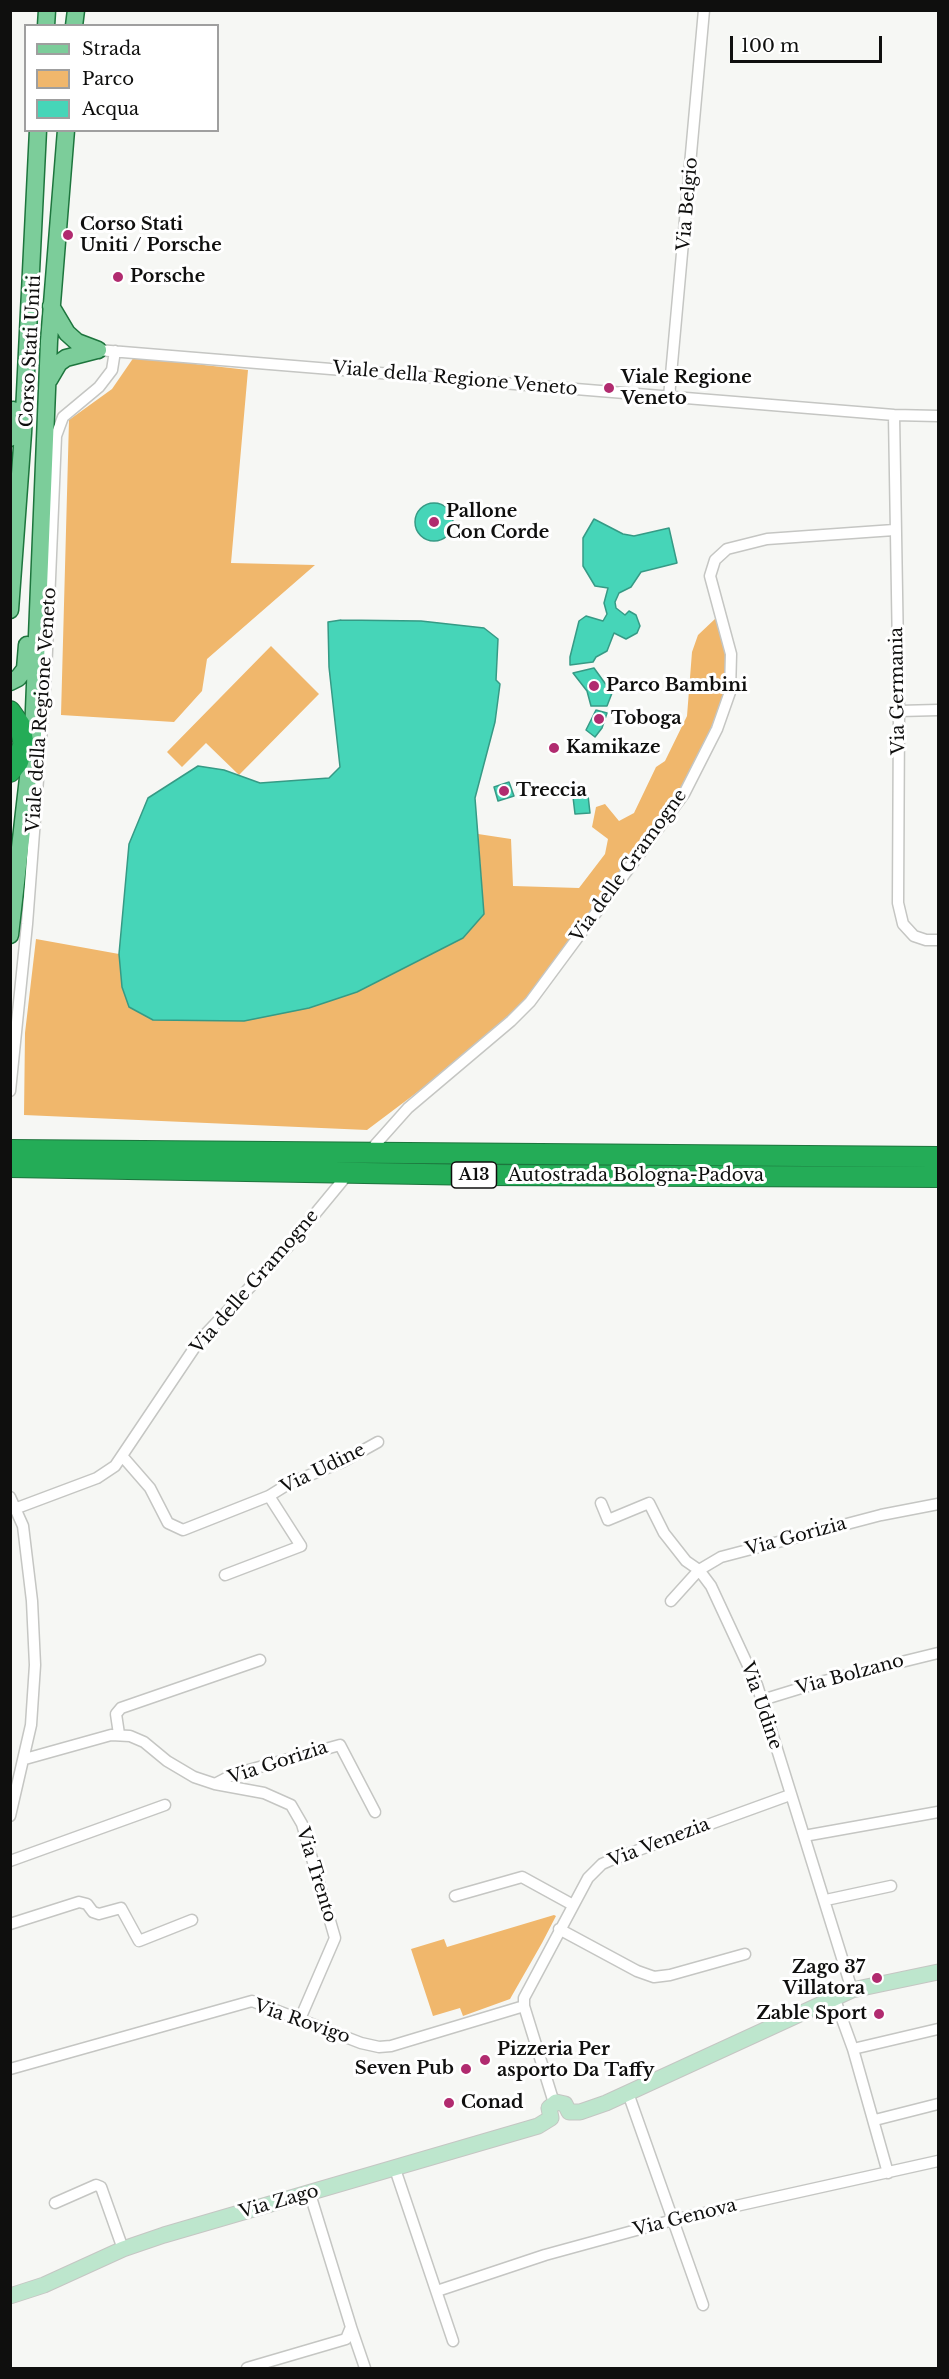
<!DOCTYPE html>
<html>
<head>
<meta charset="utf-8">
<style>
	body { margin:0 }
	#map { position:relative; width:949px; height:2379px; overflow:hidden; background:#f6f7f4; font-family:"Libre Baskerville",serif }
	canvas { display:block }
	.frame { position:absolute; inset:0; border:12px solid #0f0f0e; pointer-events:none }
	.legend { position:absolute; left:24px; top:24px; width:195px; height:108px; box-sizing:border-box; background:#fff; border:2px solid #9f9f9f; margin:0; padding:8px 10px; list-style:none; font-size:18px; color:#0f0f0e }
	.legend li { display:flex; align-items:center; gap:12px; height:30px }
	.legend b { width:30px; border:2px solid #9f9f9f }
	.scale { position:absolute; left:730px; top:36px; width:152px; height:27px; box-sizing:border-box; border:3px solid #0f0f0e; border-top:0; padding-left:8px; font-size:18px; line-height:21px; white-space:nowrap; color:#0f0f0e; -webkit-text-stroke:4px #fff; paint-order:stroke }
</style>
</head>
<body>
<div id="map">
<canvas width="949" height="2379"></canvas>
<div class="frame"></div>
<ul class="legend">
<li><b style="height:8px;background:#7ccd9a"></b>Strada</li>
<li><b style="height:16px;background:#f0b76c"></b>Parco</li>
<li><b style="height:16px;background:#46d5b8"></b>Acqua</li>
</ul>
<div class="scale">100 m</div>
</div>
<script>
const g = document.querySelector('canvas').getContext('2d');
g.lineJoin = 'round';
function paint(path, color) { g.fillStyle = color; g.fill(path, 'evenodd'); }
const toPath = rows => new Path2D(rows.map(r => 'M' + r).join(''));
function strokePath(path, color, width, dash) { g.strokeStyle = color; g.lineWidth = width; g.lineCap = dash ? 'butt' : 'round'; g.setLineDash(dash || []); g.stroke(path); }
function drawText(font, color, halo, rows, align = 'center') {
  g.font = font + ' "Libre Baskerville",serif'; g.lineWidth = 6; g.setLineDash([]); g.textBaseline = 'middle'; g.strokeStyle = halo; g.fillStyle = color; for (const [text, x, y, turn = 0] of rows) {
    g.save(); g.translate(x, y); g.rotate((+turn || 0) * Math.PI / 180); g.textAlign = isNaN(turn) ? turn : align; if (halo) g.strokeText(text, 0, 0); g.fillText(text, 0, 0); g.restore();
  }
}
paint(toPath([
	[134,357,248,370,231,563,315,565,207,659,202,691,174,722,61,715,69,420,112,389],
	[716,618,726,655,727,690,720,731,682,793,529,1002,488,1039,367,1130,24,1115,25,1033,36,939,119,954,122,987,309,1008,357,992,463,938,484,913,478,834,511,839,513,886,579,888,605,854,608,839,592,827,596,807,605,804,619,821,634,813,656,767,665,761,687,716,692,652,698,635],
	[271,646,319,694,239,775,206,743,182,767,167,752],
	[554,1915,556,1916,542,1943,510,1999,463,2016,460,2008,433,2016,411,1949,444,1939,447,1947]
]), '#f0b76c');
const water = toPath([
	'415 522a19 19 0 1 1 38 0a19 19 0 1 1-38 0Z',
	[594,519,623,534,634,536,669,528,677,563,641,572,631,587,619,593,615,602,616,608,625,615,629,611,636,615,640,626,637,633,626,639,614,633,607,651,596,657,593,662,570,665,570,657,579,621,586,616,603,621,607,614,604,603,608,588,595,586,583,566,583,538,594,519],
	[341,620,421,621,484,628,498,639,496,680,500,684,495,722,475,798,484,914,463,938,357,992,309,1008,244,1021,153,1020,129,1007,122,987,119,954,129,844,148,798,198,766,224,770,260,783,329,778,340,767,329,667,328,622,341,620],
	[594,668,612,693,607,706,591,706,587,691,573,673,594,668],
	[596,710,607,713,602,728,595,737,586,730,596,710],
	[509,782,514,796,498,801,494,787,509,782],
	[588,795,590,813,575,814,573,797,588,795]
]);
paint(water, '#46d5b8');
strokePath(water, '#369a85', 1.5);
const street = toPath([
	[98,350,894,415,938,416],
	[669,397,704,10],
	[894,415,899,711,898,903,903,924,914,936,926,940,938,940],
	[899,711,938,710],
	[10,1091,27,924,46,674,56,436,63,417,99,387,112,370,115,351],
	[375,1145,408,1108,511,1021,530,1002,684,794,717,729,730,692,731,654,710,576,715,560,727,549,767,539,894,530],
	[123,1457,150,1488,168,1523,183,1530,269,1496,290,1483,342,1462,378,1442],
	[10,1497,23,1526,32,1601,35,1665,31,1725,10,1816],
	[601,1503,608,1520,649,1503,664,1533,686,1561,699,1570,711,1586,757,1685,852,1990],
	[17,1508,97,1478,115,1466,199,1341,286,1249,343,1180],
	[225,1575,301,1546,269,1496],
	[671,1601,699,1570,721,1557,881,1515,938,1504],
	[762,1700,824,1681,938,1653],
	[119,1734,116,1714,121,1708,260,1660],
	[25,1759,111,1735,130,1736,144,1742,167,1761,194,1777,215,1784,264,1793,291,1805,302,1824,335,1938,300,2019],
	[215,1784,234,1774,340,1745,375,1812],
	[804,1836,938,1812],
	[10,1861,165,1805],
	[455,1896,522,1877,573,1905],
	[826,1900,891,1886],
	[10,1924,79,1902,87,1904,93,1912,99,1914,121,1908,139,1941,192,1920],
	[559,1929,637,1971,654,1977,670,1975,745,1954],
	[834,1997,853,2049,888,2173],
	[853,2049,938,2029],
	[10,2069,252,2001,361,2043,379,2047,391,2046,524,2006],
	[628,2093,703,2305],
	[554,2103,524,2006,524,1998,588,1878,602,1864,611,1860,790,1795],
	[875,2120,938,2104],
	[395,2169,453,2341],
	[55,2203,96,2185,101,2187,123,2249],
	[437,2291,545,2255,673,2220,938,2161],
	[351,2327,365,2368],
	[247,2368,346,2339,351,2327,310,2194]
]);
const secondary = toPath([
	[569,2112,580,2112,606,2103,852,1990,938,1972],
	[551,2118,549,2108,556,2102,565,2104,569,2112],
	[10,2296,44,2285,123,2249,164,2235,538,2126,551,2118]
]);
const primary = toPath([
	[46,26,47,10],
	[74,26,76,10],
	[51,306,67,333,77,342,98,350],
	[49,380,59,363,66,358,97,350],
	[10,438,13,410],
	[10,610,23,433,38,130],
	[10,682,18,678,25,669,27,645],
	[10,935,33,734,49,341,66,130]
]);
const highway = toPath([
	[10,711,20,725,23,741],
	[10,772,18,762,22,748],
	[10,1150,938,1157],
	[10,1167,482,1175,938,1177]
]);
strokePath(street, '#c5c6c3', 13);
strokePath(secondary, '#c5c6c3', 17);
strokePath(primary, '#1d753d', 19);
strokePath(highway, '#1d753d', 22);
strokePath(street, '#fff', 10);
strokePath(secondary, '#bde6cd', 15);
strokePath(primary, '#7ccd9a', 16);
strokePath(highway, '#24ac57', 20);
for (const [x, y, r, color] of [
	[68,235,6,"#b12b6f"],
	[118,277,6,"#b12b6f"],
	[609,388,6,"#b12b6f"],
	[434,522,6,"#b12b6f"],
	[594,686,6,"#b12b6f"],
	[599,719,6,"#b12b6f"],
	[554,748,6,"#b12b6f"],
	[504,791,6,"#b12b6f"],
	[877,1978,6,"#b12b6f"],
	[879,2014,6,"#b12b6f"],
	[485,2060,6,"#b12b6f"],
	[466,2069,6,"#b12b6f"],
	[449,2103,6,"#b12b6f"]
]) { const dot = new Path2D(); dot.arc(x, y, r, 0, 2 * Math.PI); g.fillStyle = color; g.fill(dot); strokePath(dot, '#fff', 2); }
for (const [x, y, w] of [
	[474,1175,45]
]) { const box = new Path2D(); box.roundRect(x - w / 2, y - 13, w, 26, 4.5); g.fillStyle = '#fff'; g.fill(box); strokePath(box, '#0f0f0e', 1.5); }
drawText('bold 16px', '#0f0f0e', null, [
	["A13",474,1175]
]);
drawText('18px', '#0f0f0e', '#fff', [
	["Via Belgio",688,204,-85],
	["Corso Stati Uniti",31,351,-87],
	["Viale della Regione Veneto",455,379,5],
	["Via Germania",898,691,-91],
	["Viale della Regione Veneto",42,710,-86],
	["Via delle Gramogne",629,866,-54],
	["Autostrada Bologna-Padova",636,1176],
	["Via delle Gramogne",255,1282,-49],
	["Via Udine",323,1469,-26],
	["Via Gorizia",796,1537,-15],
	["Via Bolzano",850,1675,-15],
	["Via Udine",761,1706,71],
	["Via Gorizia",278,1763,-18],
	["Via Venezia",659,1843,-21],
	["Via Trento",316,1875,73],
	["Via Rovigo",302,2022,19],
	["Via Zago",279,2202,-16],
	["Via Genova",685,2218,-14]
]);
drawText('bold 18px', '#0f0f0e', '#fff', [
	["Corso Stati",80,225],
	["Uniti / Porsche",80,246],
	["Porsche",130,277],
	["Viale Regione",621,378],
	["Veneto",621,399],
	["Pallone",446,512],
	["Con Corde",446,533],
	["Parco Bambini",606,686],
	["Toboga",611,719],
	["Kamikaze",566,748],
	["Treccia",516,791],
	["Zago 37",865,1968,"right"],
	["Villatora",865,1989,"right"],
	["Zable Sport",867,2014,"right"],
	["Pizzeria Per",497,2050],
	["asporto Da Taffy",497,2071],
	["Seven Pub",454,2069,"right"],
	["Conad",461,2103]
], 'left');
</script>
</body>
</html>
